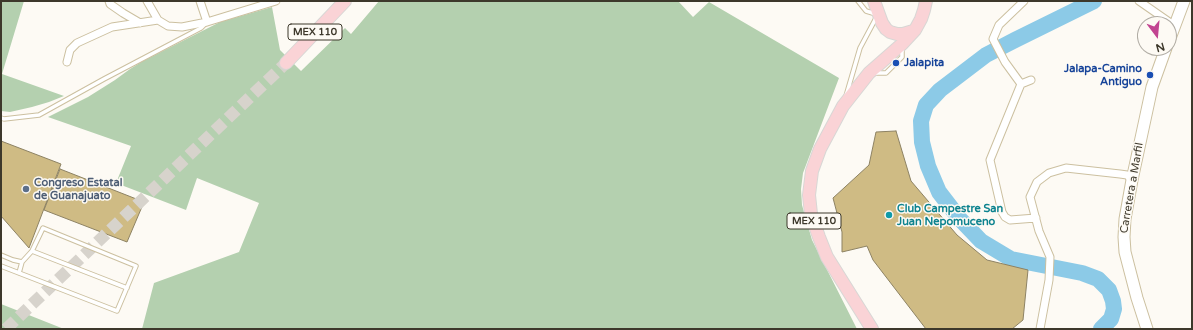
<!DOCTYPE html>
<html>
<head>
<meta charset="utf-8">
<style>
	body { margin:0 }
	#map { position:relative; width:1193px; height:330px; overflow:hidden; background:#fdfaf4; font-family:"Varela Round",sans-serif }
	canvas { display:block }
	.frame { position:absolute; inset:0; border:2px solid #3d382b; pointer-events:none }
	.north { position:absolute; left:1137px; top:16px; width:40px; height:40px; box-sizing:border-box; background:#fdfaf4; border:1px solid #b0aca4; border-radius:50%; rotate:164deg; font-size:11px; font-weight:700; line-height:16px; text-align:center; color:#3d382b }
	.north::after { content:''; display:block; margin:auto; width:14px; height:18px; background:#c24491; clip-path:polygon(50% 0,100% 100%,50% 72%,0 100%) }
</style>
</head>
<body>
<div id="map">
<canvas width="1193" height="330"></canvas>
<div class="frame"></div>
<div class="north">N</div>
</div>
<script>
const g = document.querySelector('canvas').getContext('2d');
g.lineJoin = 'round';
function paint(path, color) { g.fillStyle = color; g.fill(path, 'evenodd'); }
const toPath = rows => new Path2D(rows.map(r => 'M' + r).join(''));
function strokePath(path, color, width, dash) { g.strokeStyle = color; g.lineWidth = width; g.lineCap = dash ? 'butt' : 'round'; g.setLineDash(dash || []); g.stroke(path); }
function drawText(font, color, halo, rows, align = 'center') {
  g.font = font + ' "Varela Round",sans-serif'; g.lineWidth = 3; g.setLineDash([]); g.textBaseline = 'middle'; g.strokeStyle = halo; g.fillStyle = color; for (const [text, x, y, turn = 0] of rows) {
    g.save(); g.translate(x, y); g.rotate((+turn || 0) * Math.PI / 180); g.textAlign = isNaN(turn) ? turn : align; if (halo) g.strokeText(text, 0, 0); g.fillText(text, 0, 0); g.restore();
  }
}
paint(toPath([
	[1,1,24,1,2,74,64,96,49,102,32,107,10,112,1,111],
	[379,1,678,1,693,17,709,2,839,78,803,173,801,189,802,205,812,240,857,329,142,329,154,283,239,252,259,203,197,178,186,210,116,183,131,146,48,117,88,97,115,80,130,69,143,61,220,22,272,7,280,50,301,71,345,28,351,34],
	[1,304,64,329,1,329]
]), '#b4d0af');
strokePath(toPath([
	[1094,1,1015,40,986,55,940,90,926,105,921,121,922,142,928,166,939,192,959,218,981,241,1011,259,1082,273,1098,279,1109,290,1113,301,1114,309,1111,319,1101,329]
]), '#8ccae7', 16);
const building = toPath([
	[896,131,911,181,957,235,987,260,1028,270,1023,320,1012,329,926,329,873,260,867,246,842,252,842,232,833,198,869,165,876,132,896,131],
	[1,141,61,164,29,248,1,216,1,141],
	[60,169,144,202,127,242,44,210,60,169]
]);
paint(building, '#cfbb84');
strokePath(building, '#8d8263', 1);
strokePath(toPath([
	[6,329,286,63]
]), '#d7d3cc', 12, [12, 6]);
const service = toPath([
	[858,1,866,11,876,14],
	[874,73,886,73,902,57,902,48],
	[846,96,860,48,876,18],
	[1,118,4,119,39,115,104,79,201,28,205,24],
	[32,251,127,288],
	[1,255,13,260,22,262,32,251,43,228,136,266,117,311,1,266],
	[19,273,22,262]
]);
const minor = toPath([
	[109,1,110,4,123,13,140,23],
	[147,1,158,20,168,26,182,27,207,22,276,1],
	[200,1,207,22],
	[1139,1,1175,26],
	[67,62,70,50,77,43,112,27,158,20],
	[1031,80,1021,84,990,160,1002,212,1005,217,1010,220,1036,218],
	[1021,84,1005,62,993,39,999,25,1024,1],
	[1040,329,1049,280,1050,257,1039,231,1030,197,1037,182,1049,173,1066,168,1120,174,1127,175,1132,180]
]);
const secondary = toPath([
	[1169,41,1184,1],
	[1147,329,1137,298,1125,252,1124,237,1125,219,1132,180,1152,87,1166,48]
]);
const primary = toPath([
	[874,1,882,23,886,29,890,32,897,34,903,34,913,31],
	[286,63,345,1],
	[872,329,827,257,819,237,811,214,809,195,812,171,820,149,843,106,869,73,902,44,915,30,921,19,924,10,926,1]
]);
strokePath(service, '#ccc0a0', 5.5);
strokePath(minor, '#ccc0a0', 9);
strokePath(secondary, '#ccc0a0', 13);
strokePath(primary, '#d8d7d5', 14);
strokePath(service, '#fff', 3.5);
strokePath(minor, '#fff', 7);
strokePath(secondary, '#fff', 11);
strokePath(primary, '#fad3d6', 12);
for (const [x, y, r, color] of [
	[896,63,4,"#1a4fb4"],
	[1150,75,4,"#1a4fb4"],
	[26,189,4,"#5c6f8a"],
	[889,215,4,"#0f9aa8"]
]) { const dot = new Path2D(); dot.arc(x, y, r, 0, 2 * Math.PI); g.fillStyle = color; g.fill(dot); strokePath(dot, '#fdfaf4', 1.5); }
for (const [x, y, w] of [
	[315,32,54],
	[814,221,54]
]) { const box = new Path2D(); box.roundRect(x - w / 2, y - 8, w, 16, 3); g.fillStyle = '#fdfaf4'; g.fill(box); strokePath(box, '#3d382b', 1); }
drawText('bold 10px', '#3d382b', null, [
	["MEX 110",315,32],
	["MEX 110",814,221]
]);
drawText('bold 11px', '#164399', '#fdfaf4', [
	["Jalapita",904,63],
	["Jalapa-Camino",1142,69,"right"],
	["Antiguo",1142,82,"right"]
], 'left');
drawText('bold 11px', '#4e5e75', '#fdfaf4', [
	["Congreso Estatal",34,183],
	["de Guanajuato",34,196]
], 'left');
drawText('11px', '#3d382b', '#fdfaf4', [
	["Carretera a Marfil",1132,188,-80]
]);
drawText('bold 11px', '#0d838f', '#fdfaf4', [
	["Club Campestre San",897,209],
	["Juan Nepomuceno",897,222]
], 'left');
</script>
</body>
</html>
